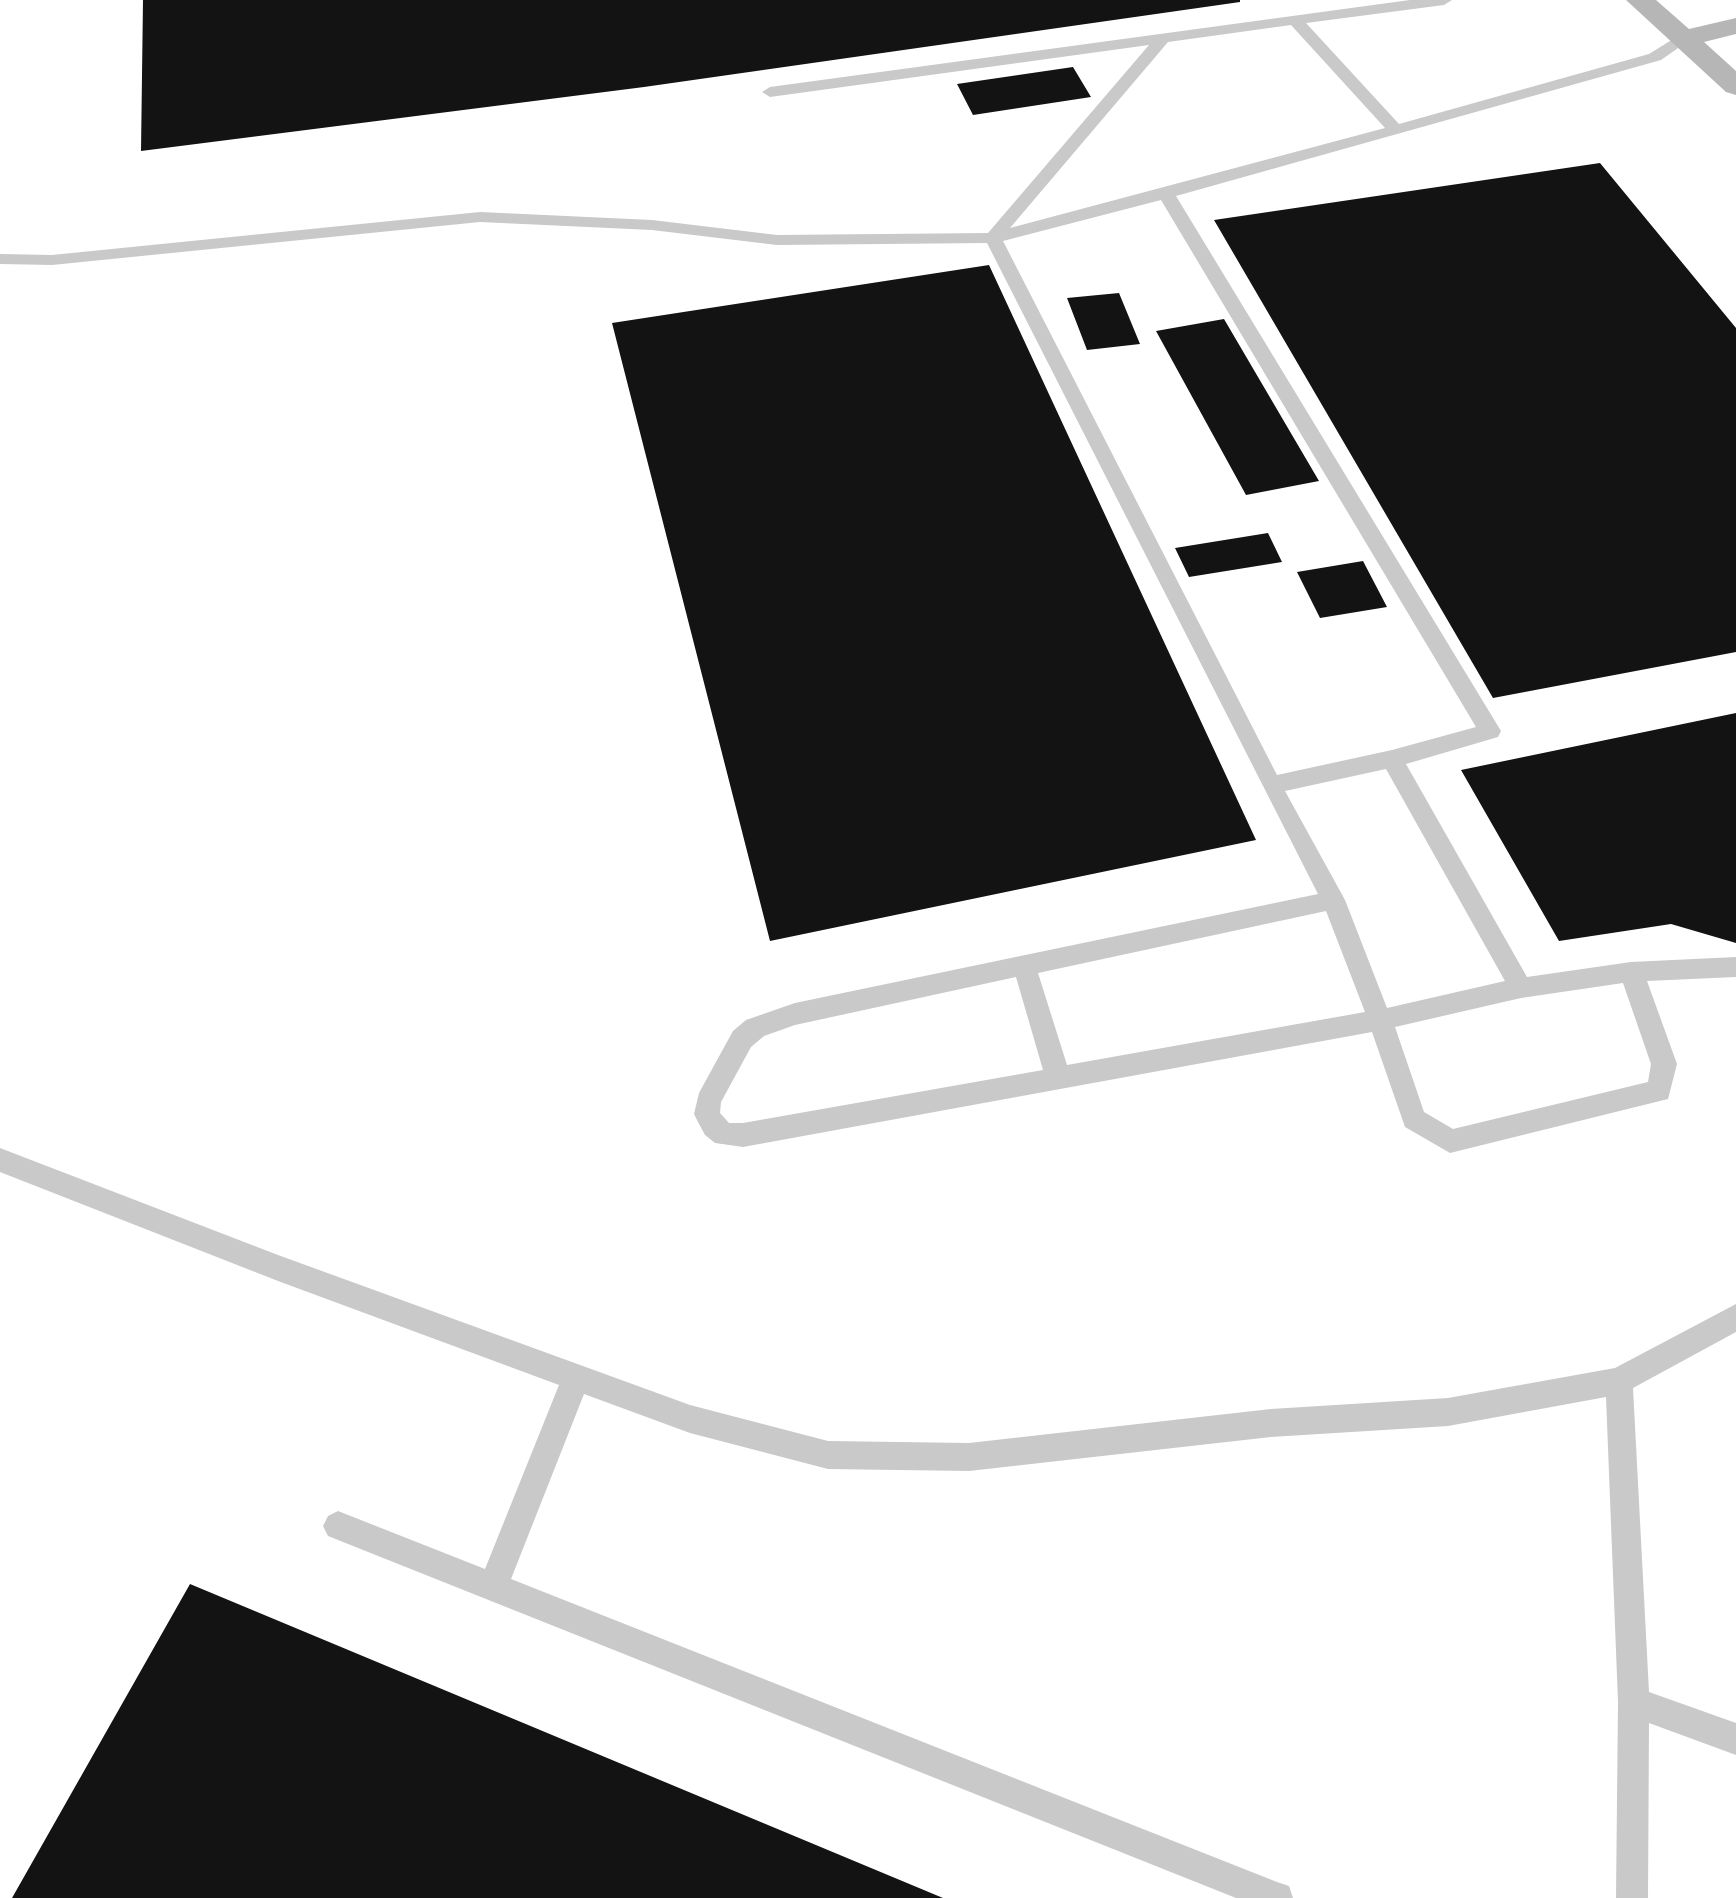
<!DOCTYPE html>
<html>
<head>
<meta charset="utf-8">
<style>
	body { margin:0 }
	canvas { display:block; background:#fff }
</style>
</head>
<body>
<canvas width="1736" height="1898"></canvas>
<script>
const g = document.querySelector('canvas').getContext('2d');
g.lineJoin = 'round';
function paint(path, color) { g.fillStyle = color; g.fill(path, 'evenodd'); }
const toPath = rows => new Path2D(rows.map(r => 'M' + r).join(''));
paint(toPath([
	[143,0,1240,0,1240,2,644,87,141,151],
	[1073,67,1091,97,973,115,957,84],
	[1600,163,1736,328,1736,652,1493,698,1214,220],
	[989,265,1256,840,770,941,612,323],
	[1119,293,1140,344,1087,350,1067,298],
	[1224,319,1319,481,1246,495,1156,331],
	[1268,533,1282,562,1189,577,1175,548],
	[1363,561,1387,607,1320,618,1297,572],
	[1736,713,1736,943,1671,924,1559,941,1461,770],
	[190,1584,943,1898,12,1898]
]), '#131313');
paint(toPath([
	[1410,0,1452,0,1444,5,1306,23,1399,124,1649,54,1678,36,1683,34,1691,39,1661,60,1176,196,1501,731,1498,737,1406,764,1527,977,1631,962,1736,957,1736,977,1647,981,1677,1064,1668,1099,1450,1153,1405,1127,1372,1032,743,1147,715,1143,705,1135,698,1122,694,1114,699,1093,733,1031,746,1020,795,1003,1318,894,987,243,777,245,652,230,480,222,52,265,0,264,0,254,52,255,480,212,652,220,777,235,988,233,1149,45,770,97,762,92,770,87,1410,0],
	[1291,25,1385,128,1010,228,1168,42,1291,25],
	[1161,200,1476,727,1392,750,1277,775,1003,241,1161,200],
	[1386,769,1505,981,1387,1008,1345,900,1285,791,1386,769],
	[1326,911,1365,1012,1067,1065,1038,973,1326,911],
	[1016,977,1043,1070,743,1123,729,1123,720,1113,721,1102,751,1047,764,1036,795,1025,1016,977],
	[1623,983,1651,1064,1648,1082,1453,1129,1424,1112,1395,1027,1521,998,1623,983],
	[0,1148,278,1255,690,1405,828,1441,969,1443,1271,1409,1448,1398,1615,1368,1736,1304,1736,1332,1633,1388,1649,1692,1736,1723,1736,1755,1649,1723,1648,1898,1616,1898,1618,1702,1606,1397,1448,1426,1271,1437,969,1471,828,1469,690,1433,584,1394,511,1579,1277,1882,1289,1886,1293,1898,1236,1898,328,1536,323,1526,328,1516,338,1511,485,1569,559,1385,278,1281,0,1172,0,1148]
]), '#c9c9c9');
paint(toPath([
	[1626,0,1656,0,1689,29,1736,18,1736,34,1704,42,1736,71,1736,95,1726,92,1626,0]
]), '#b6b6b6');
</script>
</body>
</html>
